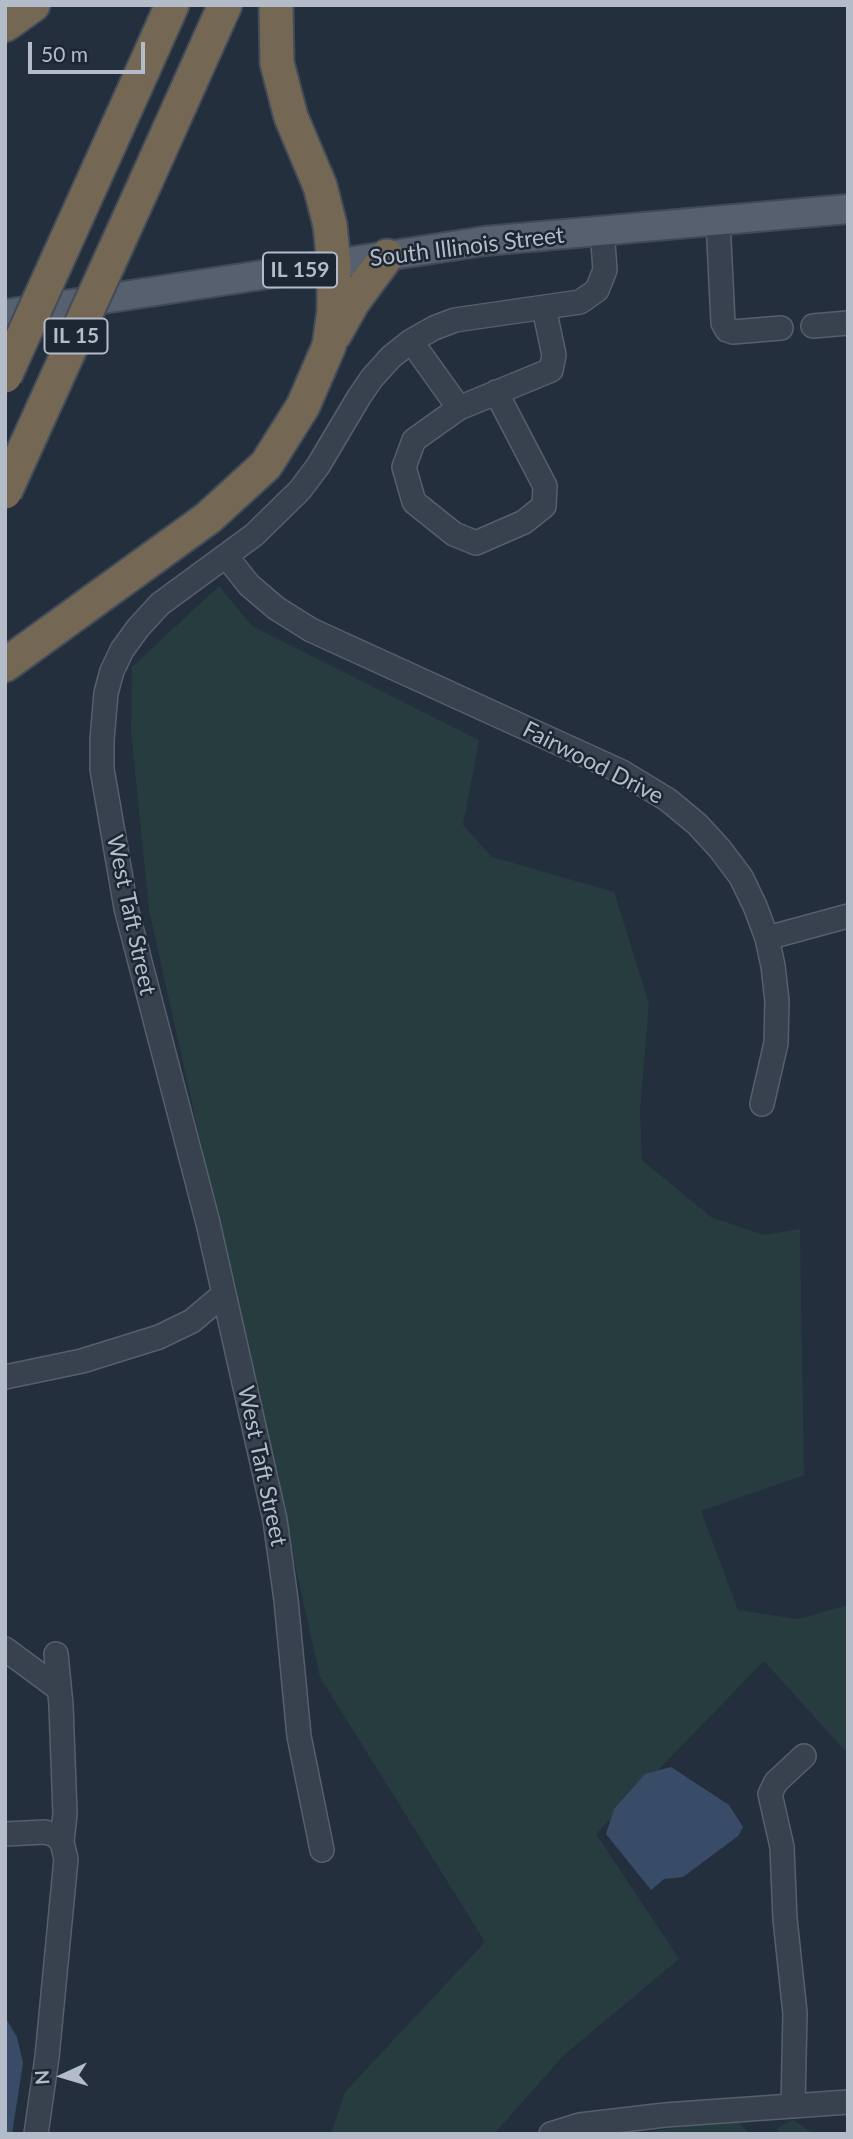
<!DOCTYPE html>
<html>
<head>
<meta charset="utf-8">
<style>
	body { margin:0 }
	#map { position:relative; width:853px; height:2139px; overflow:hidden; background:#242f3e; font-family:Lato,sans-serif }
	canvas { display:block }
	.frame { position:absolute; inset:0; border:7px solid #b4bcc9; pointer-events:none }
	.north { position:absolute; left:28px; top:2041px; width:70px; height:70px; -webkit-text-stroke:5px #1d2633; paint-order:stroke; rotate:266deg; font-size:19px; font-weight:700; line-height:28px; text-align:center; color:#b4bcc9 }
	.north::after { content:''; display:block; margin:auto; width:24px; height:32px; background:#b4bcc9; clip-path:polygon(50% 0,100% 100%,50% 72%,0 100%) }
	.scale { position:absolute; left:28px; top:42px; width:117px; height:32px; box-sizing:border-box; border:4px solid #b4bcc9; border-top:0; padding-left:9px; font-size:21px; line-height:24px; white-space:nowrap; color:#b4bcc9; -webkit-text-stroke:5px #1d2633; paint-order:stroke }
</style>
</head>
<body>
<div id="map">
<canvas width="853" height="2139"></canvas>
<div class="frame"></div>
<div class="north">N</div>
<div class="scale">50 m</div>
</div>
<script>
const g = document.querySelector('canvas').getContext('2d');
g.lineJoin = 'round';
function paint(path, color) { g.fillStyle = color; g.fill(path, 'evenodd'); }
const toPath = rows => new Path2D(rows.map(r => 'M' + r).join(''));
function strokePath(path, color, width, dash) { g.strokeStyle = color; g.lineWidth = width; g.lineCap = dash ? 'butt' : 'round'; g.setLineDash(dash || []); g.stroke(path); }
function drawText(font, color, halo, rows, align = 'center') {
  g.font = font + ' Lato,sans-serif'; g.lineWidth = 5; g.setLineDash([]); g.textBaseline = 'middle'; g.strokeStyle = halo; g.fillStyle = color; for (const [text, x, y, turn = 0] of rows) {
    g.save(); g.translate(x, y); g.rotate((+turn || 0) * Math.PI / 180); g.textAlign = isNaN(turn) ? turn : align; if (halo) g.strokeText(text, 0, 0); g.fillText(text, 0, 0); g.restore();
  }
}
paint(toPath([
	[219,586,252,626,479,740,463,825,492,857,614,892,649,1003,640,1110,642,1160,711,1217,764,1235,800,1229,804,1475,701,1511,738,1610,798,1619,848,1605,848,1754,764,1661,596,1834,679,1959,564,2055,494,2134,331,2134,345,2092,485,1942,320,1677,149,910,131,731,132,667],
	[793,2120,814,2134,781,2134,777,2128],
	[739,2122,750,2134,633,2134,692,2125]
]), '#263c3f');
paint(toPath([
	[671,1767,729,1805,743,1827,738,1836,683,1877,664,1879,651,1890,606,1834,614,1809,645,1774],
	[5,2017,17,2037,23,2063,12,2134,5,2134]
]), '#394c67');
const minor = toPath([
	[718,220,723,323,727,330,733,332,781,328],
	[813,326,848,323],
	[411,341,459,408,551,370,554,355,544,308],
	[459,408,414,440,404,467,414,502,454,534,476,543,524,522,544,506,545,486,496,392],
	[226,556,249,585,276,608,311,630,622,772,668,800,697,824,720,849,741,877,755,906,767,938,773,966,777,1001,776,1043,762,1104],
	[767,938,848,916],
	[5,1377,82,1361,159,1337,192,1321,224,1294],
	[5,1649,59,1689],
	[56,1654,61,1705,65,1814,62,1842],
	[5,1834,45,1832,55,1835,62,1842,66,1859,47,2057,36,2134],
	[322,1850,299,1736,286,1600,275,1520,208,1223,126,908,102,769,102,740,106,693,112,671,122,650,138,628,160,604,254,535,300,490,318,466,359,397,372,378,391,357,411,341,434,328,455,320,580,302,597,290,605,270,602,230],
	[793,2106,795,2013,785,1919,782,1847,770,1794,776,1782,804,1756],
	[551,2134,580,2125,665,2115,848,2102]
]);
const major = toPath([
	[5,314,485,241,848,209]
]);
const highway = toPath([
	[5,25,33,5],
	[135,88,172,5],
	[147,179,225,5],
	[335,334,353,302,387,256],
	[5,665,208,518,266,465,303,406,329,346,334,311,334,265,330,225,320,186,291,117,277,63,276,5]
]);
strokePath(minor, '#565f6c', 26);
strokePath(major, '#414a57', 32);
strokePath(highway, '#434c59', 37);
strokePath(minor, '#38414e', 23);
strokePath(major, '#56606e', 28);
strokePath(highway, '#746855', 33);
const highwayBridge = toPath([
	[5,376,135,88],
	[5,492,147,179]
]);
strokePath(highwayBridge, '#434c59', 37, []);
strokePath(highwayBridge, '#746855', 33);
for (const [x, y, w] of [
	[300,270,74],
	[76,336,63]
]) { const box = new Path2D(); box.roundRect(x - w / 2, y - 17.5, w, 35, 5); g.fillStyle = '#1d2633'; g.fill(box); strokePath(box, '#b4bcc9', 2); }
drawText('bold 21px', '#b4bcc9', null, [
	["IL 159",300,270],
	["IL 15",76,336]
]);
drawText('23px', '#b4bcc9', '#1d2633', [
	["South Illinois Street",467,247,-7],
	["Fairwood Drive",593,763,27],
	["West Taft Street",131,915,78],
	["West Taft Street",262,1466,78]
]);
</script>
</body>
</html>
